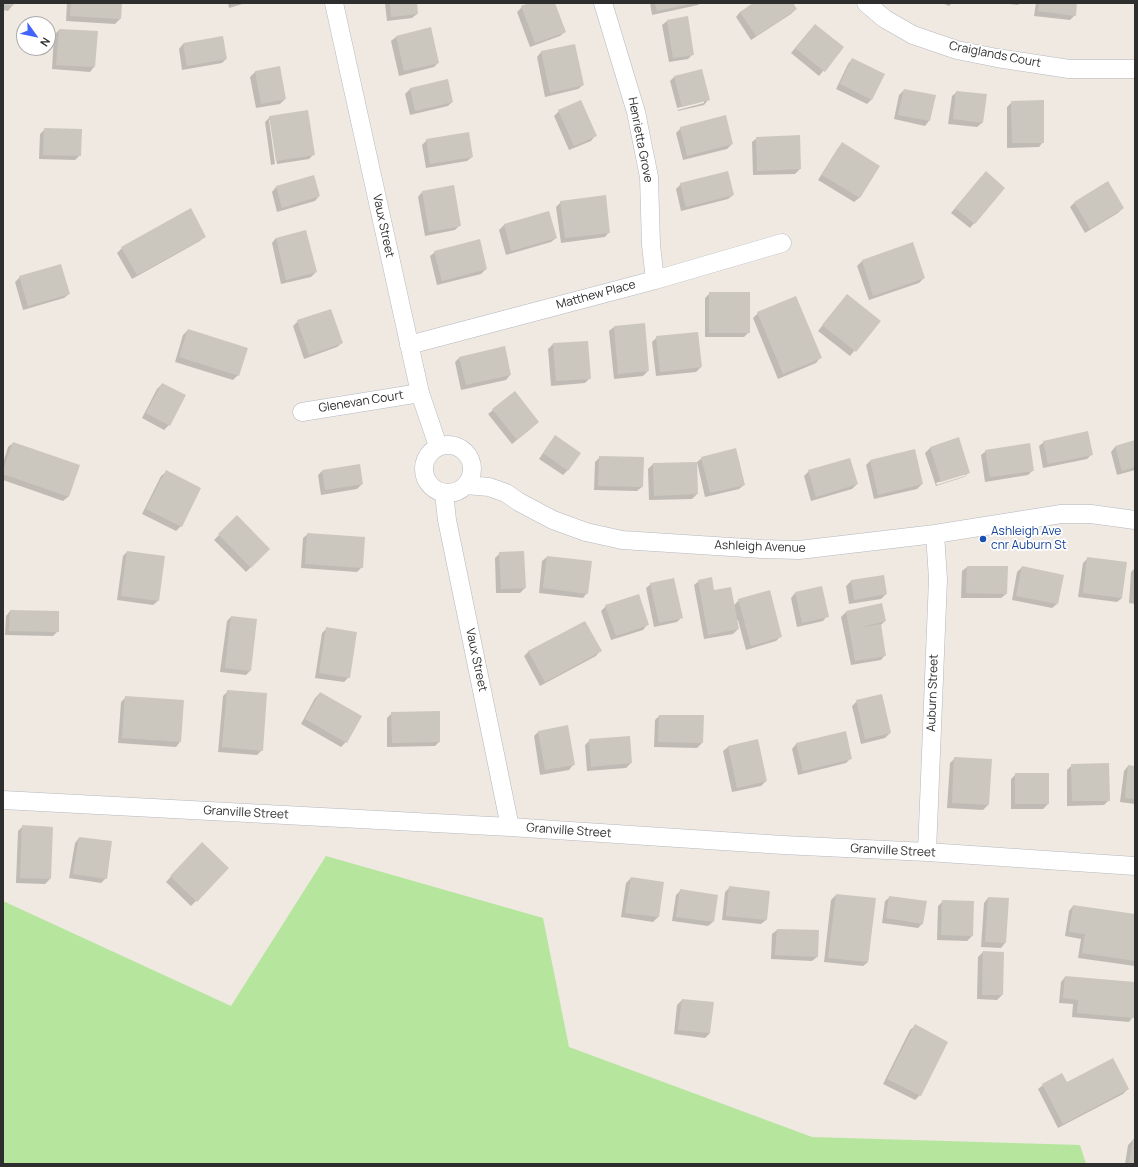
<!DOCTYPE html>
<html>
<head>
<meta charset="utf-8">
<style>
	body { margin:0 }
	#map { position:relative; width:1138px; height:1167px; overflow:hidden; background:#efe9e1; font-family:Manrope,sans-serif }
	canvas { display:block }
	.frame { position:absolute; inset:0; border:4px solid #2e2e2e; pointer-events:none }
	.north { position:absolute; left:16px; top:16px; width:40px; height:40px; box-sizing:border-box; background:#fff; border:1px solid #ababab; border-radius:50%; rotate:123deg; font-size:11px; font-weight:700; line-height:16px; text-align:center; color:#2e2e2e }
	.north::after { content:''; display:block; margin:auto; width:14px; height:18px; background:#4264fb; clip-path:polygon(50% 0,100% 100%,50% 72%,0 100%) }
</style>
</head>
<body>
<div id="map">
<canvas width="1138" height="1167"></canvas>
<div class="frame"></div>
<div class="north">N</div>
</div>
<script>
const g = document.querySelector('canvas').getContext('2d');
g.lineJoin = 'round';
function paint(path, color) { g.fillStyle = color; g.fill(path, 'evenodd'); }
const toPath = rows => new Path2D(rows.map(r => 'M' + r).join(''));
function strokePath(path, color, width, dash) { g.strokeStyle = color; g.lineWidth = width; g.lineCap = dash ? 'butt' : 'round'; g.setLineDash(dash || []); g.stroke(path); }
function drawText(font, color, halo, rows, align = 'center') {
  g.font = font + ' Manrope,sans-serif'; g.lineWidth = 3.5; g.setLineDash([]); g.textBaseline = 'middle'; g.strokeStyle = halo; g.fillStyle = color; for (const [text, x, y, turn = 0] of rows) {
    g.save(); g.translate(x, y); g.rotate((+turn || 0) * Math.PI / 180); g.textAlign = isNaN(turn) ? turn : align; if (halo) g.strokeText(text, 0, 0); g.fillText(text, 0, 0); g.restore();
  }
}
paint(toPath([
	[326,856,543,918,569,1047,812,1137,1080,1145,1086,1164,3,1164,3,901,231,1006]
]), '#b6e59e');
paint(toPath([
	[3,3,13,3,12,6,8,11,3,10],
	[67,3,121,3,120,19,115,24,66,21],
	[228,3,246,3,229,8],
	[385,3,416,3,417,14,412,18,387,21],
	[532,3,554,3,565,32,560,36,530,47,517,12,522,7],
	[650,3,700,3,698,5,652,15],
	[755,3,792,3,796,9,791,14,751,40,736,17,740,12],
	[942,3,952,3,949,6],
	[1000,3,1020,3,1018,5],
	[1036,3,1076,3,1075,15,1070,20,1034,16],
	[667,21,693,54,688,59,669,62,662,25],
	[430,28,438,63,434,67,399,76,391,41,396,37],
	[59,30,94,67,90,72,52,69,54,35],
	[810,30,843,47,819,76,791,53],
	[183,44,226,59,222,63,182,70,179,49],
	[541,52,583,85,578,89,545,97,537,57],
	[852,59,872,99,867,104,836,89,848,64],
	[279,67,285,99,280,104,256,108,250,77,255,72],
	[675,76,708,100,704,105,678,111,670,81],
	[704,101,704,103,678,110,677,108],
	[447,80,452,102,448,106,410,115,405,94,410,89],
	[904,90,929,121,925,126,894,119,899,95],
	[957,92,982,123,977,127,948,124,952,96],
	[1012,102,1043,142,1039,147,1007,148,1007,107],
	[559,111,595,136,591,141,569,150,554,116],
	[270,117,314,154,309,159,277,164,271,120,269,120,275,164,271,165,265,122],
	[681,128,732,144,727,149,683,160,676,133],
	[45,129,80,155,75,160,39,159,40,134],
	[757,138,800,169,795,174,753,175,752,142],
	[427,140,472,157,467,161,426,168,422,145],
	[842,144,879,166,859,198,854,202,818,180,838,148],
	[981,177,1004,188,970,228,951,213],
	[681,184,733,195,728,199,681,211,676,189],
	[276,187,319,196,315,201,277,212,272,192],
	[422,192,460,225,455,230,425,236,418,197],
	[561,202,609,232,605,237,561,243,556,207],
	[1074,203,1123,208,1118,213,1085,233,1070,207],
	[549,212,556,238,551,242,506,255,499,230,504,225],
	[205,236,200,241,132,279,117,253,122,248],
	[276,238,316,272,311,277,281,284,272,243],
	[912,244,924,278,919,283,869,300,857,266,862,261],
	[435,252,486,269,481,274,437,285,430,256],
	[20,277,69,294,64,298,23,310,15,282],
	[710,293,749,332,744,337,705,337,705,298],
	[847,295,879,321,850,356,818,331],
	[758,313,820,358,816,363,778,379,753,318],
	[298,321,342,343,337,347,304,359,293,326],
	[614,327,648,371,643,376,614,379,609,331],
	[188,330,238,375,233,380,175,362,183,335],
	[657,337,701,367,696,372,656,376,652,342],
	[587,342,590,378,585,383,551,386,548,349,553,344],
	[460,357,510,375,506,380,461,390,455,362],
	[162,384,184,396,169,425,164,430,142,418,157,389],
	[493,410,533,427,512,444,488,414],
	[958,439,969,472,964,477,936,486,925,453,930,448],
	[965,473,965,476,937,485,936,483],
	[551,441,568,470,563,475,539,459],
	[1135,441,1135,470,1117,475,1111,452,1115,447],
	[1044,442,1092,454,1087,459,1043,468,1039,446],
	[13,443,79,466,68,497,63,501,3,480,3,463,8,447],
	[986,451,1033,470,1028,475,985,482,981,455],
	[600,457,642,487,637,491,594,490,595,462],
	[702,458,744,485,739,489,705,497,697,462],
	[871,460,922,484,917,489,874,499,866,465],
	[653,464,697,494,692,499,649,500,648,469],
	[322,471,362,484,357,489,321,495,318,475],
	[809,471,857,484,852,489,811,501,804,476],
	[166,472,181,526,176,531,142,514,161,476],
	[237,517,269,549,246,572,214,540],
	[308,534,362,567,357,572,301,568,303,538],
	[127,552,158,601,153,605,117,600,123,556],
	[500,553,525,588,520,593,496,593,495,558],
	[547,557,587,593,583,598,539,593,542,561],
	[1088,558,1122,598,1117,602,1078,597,1083,563],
	[967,567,1007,567,1006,594,1001,598,961,598,962,571],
	[1022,567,1057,604,1052,608,1012,600,1017,572],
	[1135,568,1135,604,1129,603,1131,572],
	[883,576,886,594,881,599,849,604,846,586,851,581],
	[699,581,734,605,739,600,781,636,776,641,746,650,738,620,736,620,738,629,733,634,704,639,694,585],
	[651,584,682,617,677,622,654,627,646,588],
	[795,593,827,616,823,621,797,627,791,598],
	[606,606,647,625,643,630,611,640,601,611],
	[10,611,58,631,53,636,5,635,6,616],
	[846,612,885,621,880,626,885,655,881,660,851,665,841,617],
	[231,617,250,671,246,675,220,672,227,621],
	[327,628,349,677,344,682,315,678,322,633],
	[529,651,600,651,596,656,540,686,524,656],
	[228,691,262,750,257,755,218,752,223,696],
	[320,693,346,742,341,747,301,724,315,698],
	[126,697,180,742,176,747,118,743,121,702],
	[857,701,890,733,885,738,861,744,852,706],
	[392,713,439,742,435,746,387,747,387,718],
	[659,716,702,743,697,748,654,747,655,720],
	[538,732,573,765,569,770,540,775,534,736],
	[590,740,631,763,626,768,587,771,585,745],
	[757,740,766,781,761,786,732,792,723,751,728,747],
	[796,744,851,758,846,763,798,775,792,749],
	[955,758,988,805,983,810,947,808,950,763],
	[1072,765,1109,800,1104,805,1067,806,1067,770],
	[1128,766,1135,767,1135,804,1120,802,1124,771],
	[1016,774,1048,804,1043,809,1011,809,1011,779],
	[23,826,52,827,50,879,45,884,16,883,18,831],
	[79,838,106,878,101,883,69,878,75,843],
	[202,843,228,868,191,906,166,882],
	[631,878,663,883,658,917,653,922,621,917,626,883],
	[730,887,766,920,761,924,722,920,725,892],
	[681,890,713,922,708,926,672,921,676,895],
	[836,895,875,899,868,962,863,966,824,962,831,900],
	[890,897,923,923,918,928,882,923,885,901],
	[988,898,1005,943,1001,948,981,947,984,903],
	[943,901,972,936,967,941,937,940,938,906],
	[1073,906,1135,915,1135,966,1078,958,1081,939,1065,936,1069,911],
	[777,930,817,957,812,961,771,959,772,934],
	[983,952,1002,995,997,1000,977,999,978,957],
	[1065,977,1135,983,1133,1017,1129,1022,1072,1017,1073,1004,1059,1003,1061,982],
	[682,1000,710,1033,705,1038,674,1034,677,1005],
	[915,1026,920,1095,915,1100,883,1084,910,1030],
	[1066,1083,1128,1089,1123,1094,1058,1128,1038,1089,1043,1085],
	[1133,1140,1135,1140,1135,1164,1125,1164,1128,1145]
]), '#0003');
paint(toPath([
	[3,3,14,3,13,6,3,5],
	[71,3,122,3,121,19,70,16],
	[390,3,417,3,418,14,391,17],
	[529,3,555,3,566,32,535,43,521,6],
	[655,3,690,3,690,4,657,11],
	[753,3,793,3,797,9,756,36,740,12],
	[1039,3,1077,3,1076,16,1038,11],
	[688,16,694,55,673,58,667,20],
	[815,24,844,47,825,72,795,48],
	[431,27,439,63,404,71,396,36],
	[59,29,98,31,95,67,56,65],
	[223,36,227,59,187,66,183,43],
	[575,44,584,85,550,93,541,51],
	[852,58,885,74,872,100,840,84],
	[280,66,286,99,261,104,255,71],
	[702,69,710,100,682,107,674,76],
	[448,79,453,102,415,111,410,88],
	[904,89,936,95,930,121,898,115],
	[956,91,987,94,983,123,953,119],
	[581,100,597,136,574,146,558,110],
	[1044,100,1044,143,1012,143,1011,101],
	[308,110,315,155,276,161,269,116],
	[726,115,733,144,687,156,680,127],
	[44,128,82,129,81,156,43,155],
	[469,132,473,157,430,164,426,139],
	[800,135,801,169,757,171,756,137],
	[842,142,880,166,860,198,822,175],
	[728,171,734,195,686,207,680,183],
	[986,171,1005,188,975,224,955,208],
	[314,175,320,196,282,208,276,186],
	[1108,181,1124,208,1090,229,1074,202],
	[454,185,461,226,429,232,422,191],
	[606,195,610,233,565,238,560,201],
	[191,208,206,237,137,275,121,247],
	[549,211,557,238,511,251,504,224],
	[306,230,317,272,286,280,276,238],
	[480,239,487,269,442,281,434,251],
	[913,242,925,278,873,296,862,260],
	[61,264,70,294,28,306,19,276],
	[709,292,750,292,750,333,709,333],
	[847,294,881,321,856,352,822,325],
	[796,296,822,358,783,374,757,312],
	[331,309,343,343,309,355,297,320],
	[645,323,649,371,618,374,614,326],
	[188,329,248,348,239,376,179,357],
	[698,332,702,367,660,372,656,336],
	[588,341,591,379,556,381,553,343],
	[505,346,511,375,466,385,459,357],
	[162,383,186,395,170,426,146,413],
	[515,391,539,422,517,440,492,409],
	[1088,431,1093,455,1048,464,1043,441],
	[555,435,581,453,568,471,543,453],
	[959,437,970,473,941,482,930,447],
	[1135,440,1135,467,1122,471,1115,446],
	[13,442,80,465,69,497,3,474,3,470],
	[1030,443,1034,471,990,477,985,450],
	[736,448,745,485,710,493,701,457],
	[915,449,923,484,878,495,870,460],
	[599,456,644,457,643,487,598,486],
	[850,458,858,484,816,497,808,470],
	[697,462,698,494,654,496,653,463],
	[360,464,363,484,325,490,322,470],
	[166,470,201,488,182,527,146,509],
	[237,515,270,549,251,568,218,534],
	[307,533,365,537,363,568,305,564],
	[127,551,165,556,159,601,121,596],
	[524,551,526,588,501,589,499,552],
	[547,556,592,561,588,594,543,588],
	[1087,557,1127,562,1122,598,1083,593],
	[967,566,1008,566,1007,594,966,593],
	[1022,566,1064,575,1058,604,1016,596],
	[884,575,887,594,854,600,851,580],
	[712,577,714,590,731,587,739,629,708,635,698,580],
	[674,578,683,618,659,623,650,583],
	[822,586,829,617,802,623,795,592],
	[770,590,782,637,751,646,738,599],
	[639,594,649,625,616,636,605,605],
	[882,603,886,621,858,628,881,624,886,656,855,661,846,611],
	[10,610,59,611,59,632,9,631],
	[231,616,257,619,251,671,225,668],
	[585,621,602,651,545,682,528,651],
	[326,627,357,632,350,678,319,673],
	[227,690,267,693,263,751,222,747],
	[320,692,362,716,347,743,305,719],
	[882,694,891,733,865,739,856,700],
	[125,696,184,700,181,742,122,738],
	[440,711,440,742,392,743,391,712],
	[659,715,704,715,703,743,658,742],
	[568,725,575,765,545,770,538,731],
	[846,731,852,759,803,771,796,743],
	[630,736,632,763,591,767,589,739],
	[758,739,767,781,737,788,728,746],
	[954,757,992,759,989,805,952,803],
	[1109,763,1110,801,1072,801,1071,764],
	[1128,765,1135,766,1135,799,1125,798],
	[1015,773,1049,773,1049,804,1015,804],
	[22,825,53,827,51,879,20,878],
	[79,837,112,841,107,879,73,874],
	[202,842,229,868,197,902,170,876],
	[631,877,664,882,659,917,625,913],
	[729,886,770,891,767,920,726,916],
	[680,889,718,895,714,922,676,917],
	[836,894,876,898,868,962,828,958],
	[889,896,927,901,923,924,886,918],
	[988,897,1009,898,1006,943,985,942],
	[942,900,974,901,973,936,941,935],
	[1073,905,1135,914,1135,961,1082,953,1085,934,1069,932],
	[777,929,819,930,818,957,775,955],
	[983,951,1004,952,1003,995,982,995],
	[1065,976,1135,982,1134,1018,1077,1013,1078,1000,1063,998],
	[682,999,714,1002,710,1033,678,1030],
	[915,1024,948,1042,921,1096,887,1079],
	[1113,1058,1129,1089,1063,1124,1042,1084,1062,1073,1067,1082],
	[1133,1139,1135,1139,1135,1164,1129,1164]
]), '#cbc7bf');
const minor = toPath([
	[334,3,420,393,438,446],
	[603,3,636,112,649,177,651,245,655,280],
	[866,3,885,19,913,35,957,50,997,58,1069,69,1135,69],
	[409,345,655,280,782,243],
	[302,412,420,393],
	'424 469a24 24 0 1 1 48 0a24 24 0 1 1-48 0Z',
	[466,485,489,487,506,493,519,502,553,520,586,532,622,540,762,549,799,550,935,534,1061,514,1091,514,1135,520],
	[444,493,447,520,510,827],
	[3,800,510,827,783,845,927,852,1135,866],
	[927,852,938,579,935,534]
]);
strokePath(minor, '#b4b7c1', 19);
strokePath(minor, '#fff', 18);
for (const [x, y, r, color] of [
	[983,539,4,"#1a4fb4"]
]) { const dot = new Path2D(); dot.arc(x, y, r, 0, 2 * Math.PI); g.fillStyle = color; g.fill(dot); strokePath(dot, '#fff', 1.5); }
drawText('12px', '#2e2e2e', '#fff', [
	["Craiglands Court",995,55,11],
	["Henrietta Grove",640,140,79],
	["Vaux Street",383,226,78],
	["Matthew Place",596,295,-15],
	["Glenevan Court",361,402,-9],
	["Ashleigh Avenue",760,547,2],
	["Vaux Street",476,660,78],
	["Auburn Street",933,693,-88],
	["Granville Street",246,813,3],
	["Granville Street",569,831,4],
	["Granville Street",893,851,3]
]);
drawText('12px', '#164399', '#fff', [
	["Ashleigh Ave",991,532],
	["cnr Auburn St",991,546]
], 'left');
</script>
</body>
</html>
